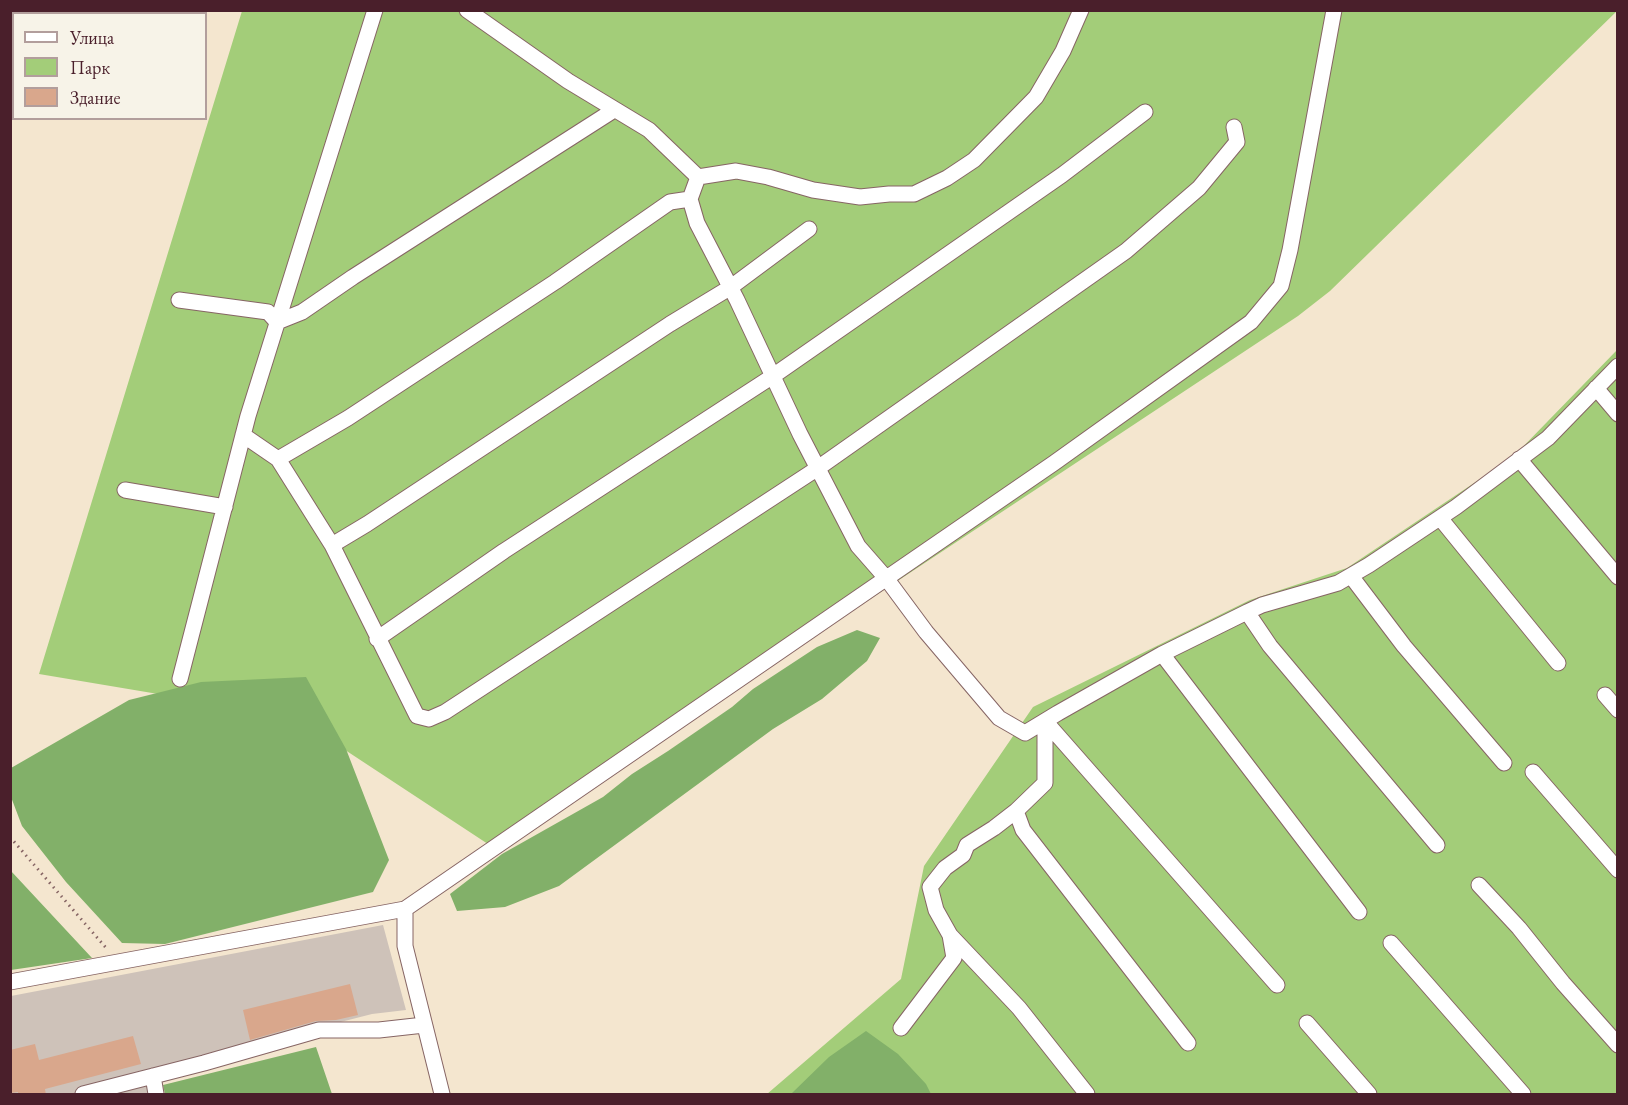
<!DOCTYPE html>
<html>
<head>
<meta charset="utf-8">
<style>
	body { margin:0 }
	#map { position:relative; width:1628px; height:1105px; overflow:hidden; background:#f4e6cf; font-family:"EB Garamond",serif }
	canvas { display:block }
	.frame { position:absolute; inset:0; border:12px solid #4a1f2b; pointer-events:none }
	.legend { position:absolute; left:12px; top:12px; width:195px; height:108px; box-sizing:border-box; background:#f7f3e8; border:2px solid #b29e9c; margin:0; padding:8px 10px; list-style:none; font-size:18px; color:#4a1f2b }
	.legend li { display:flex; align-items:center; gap:12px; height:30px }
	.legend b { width:30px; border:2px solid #b29e9c }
</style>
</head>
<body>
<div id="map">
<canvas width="1628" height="1105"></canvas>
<div class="frame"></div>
<ul class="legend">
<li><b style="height:8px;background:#fff"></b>Улица</li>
<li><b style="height:16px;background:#a3cd79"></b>Парк</li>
<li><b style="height:16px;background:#d9a78c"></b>Здание</li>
</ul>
</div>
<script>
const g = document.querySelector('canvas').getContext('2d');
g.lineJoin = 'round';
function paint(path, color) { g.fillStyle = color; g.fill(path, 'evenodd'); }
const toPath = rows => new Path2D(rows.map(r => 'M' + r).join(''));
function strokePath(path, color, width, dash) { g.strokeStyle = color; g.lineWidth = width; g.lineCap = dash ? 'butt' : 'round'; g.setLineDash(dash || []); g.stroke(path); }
paint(toPath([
	[383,925,406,1010,372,1014,160,1068,165,1094,11,1094,11,996]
]), '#cec2b9');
paint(toPath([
	[242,11,1617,11,1330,291,1298,316,494,848,295,717,39,674],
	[1617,350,1617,1094,767,1094,901,979,924,866,1033,707,1250,600,1347,568,1513,457]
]), '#a3cd79');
paint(toPath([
	[857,630,880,638,867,661,822,699,773,729,559,886,505,907,457,911,450,894,502,854,603,797,632,774,668,751,732,707,753,689,817,647],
	[306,677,346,749,389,860,373,892,165,944,122,943,66,882,22,826,11,797,11,768,129,700,201,682],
	[11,871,92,958,11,970],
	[866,1031,898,1054,926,1084,931,1094,791,1094,829,1057],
	[316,1047,332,1094,165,1094,163,1085]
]), '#82b069');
paint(toPath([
	[350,984,358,1015,336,1020,316,1021,250,1040,243,1010],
	[133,1036,141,1064,45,1089,46,1095,18,1095,18,1092,10,1093,10,1050,35,1044,39,1060]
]), '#d9a78c');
const minor = toPath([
	[467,10,568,81,649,130,698,177,736,171,768,177,813,190,860,197,889,194,914,194,947,178,974,160,1036,97,1063,51,1081,10],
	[698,177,690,199,697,223,737,300,800,434,858,546,886,578,926,632,999,718,1025,733,1058,713,1162,654,1247,612,1262,605,1338,583,1369,565,1456,507,1548,438,1618,366],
	[179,300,268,312,277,322,302,312,353,277,614,110],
	[1596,388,1618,414],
	[243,435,278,459,332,545,417,716,429,719,445,712,818,468,1126,251,1199,188,1237,142,1234,127],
	[278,459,348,418,555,282,670,202,690,199],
	[1519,459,1618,577],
	[125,490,225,507],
	[1440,518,1558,663],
	[332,545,367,524,670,324,731,287,809,229],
	[1351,576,1404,646,1504,763],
	[1247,612,1270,646,1437,845],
	[377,639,504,551,773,376,1062,175,1145,112],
	[1162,654,1359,912],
	[180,679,248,416,375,10],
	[1605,695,1618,710],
	[1533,772,1618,870],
	[1016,811,1023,830,1188,1043],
	[1479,885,1519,928,1563,983,1618,1045],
	[405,909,405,946,442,1094],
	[1391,943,1523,1094],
	[10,982,405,909,1054,463,1251,322,1281,286,1290,250,1334,10],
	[1307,1023,1369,1094],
	[901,1028,954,958,950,935],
	[153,1076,156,1094],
	[83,1094,204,1063,319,1030,379,1030,424,1025],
	[1087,1094,1019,1008,950,935,936,910,930,887,945,868,963,855,967,845,994,828,1016,811,1045,783,1045,721,1277,985]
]);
strokePath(minor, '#866564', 17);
strokePath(toPath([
	[10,837,107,949]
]), '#866564', 3, [1.5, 4.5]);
strokePath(minor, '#fff', 15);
</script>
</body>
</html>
